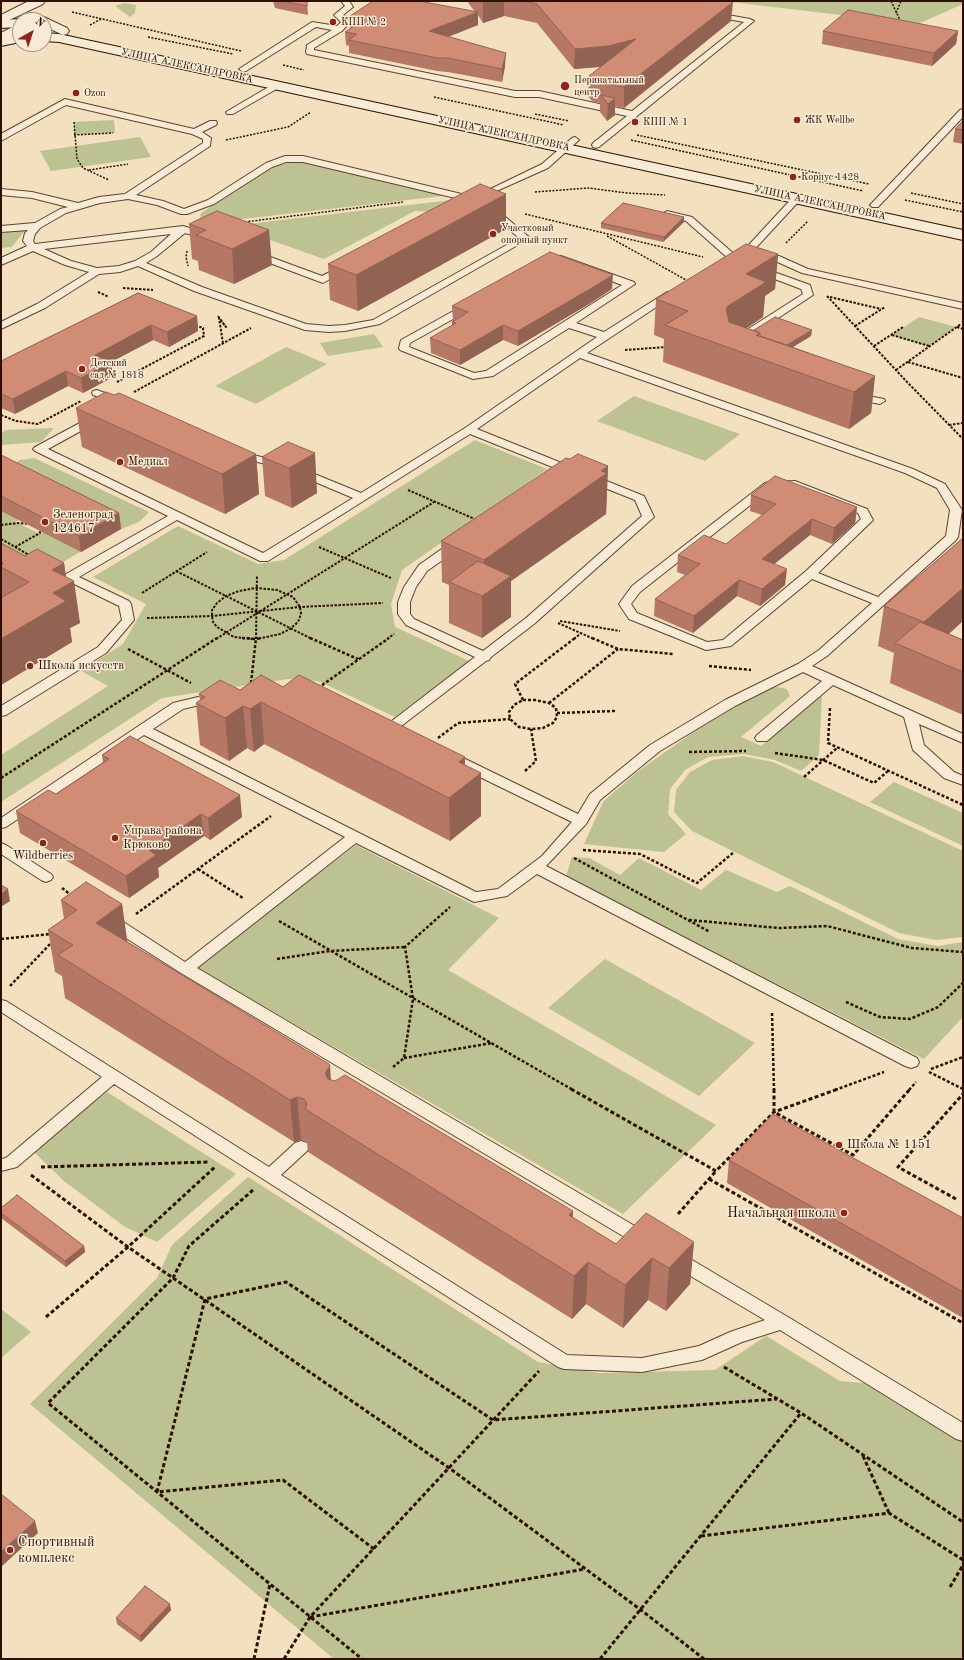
<!DOCTYPE html>
<html>
<head>
<meta charset="utf-8">
<style>
	body { margin:0 }
	#map { position:relative; width:964px; height:1660px; overflow:hidden; background:#f3e0bf; font-family:"Old Standard TT",serif }
	canvas { display:block }
	.frame { position:absolute; inset:0; border:2px solid #2d1002; pointer-events:none }
	.north { position:absolute; left:12px; top:12px; width:40px; height:40px; box-sizing:border-box; background:#f7ebd5; border:1px solid #a69381; border-radius:50%; rotate:39deg; font-size:11px; font-weight:700; line-height:16px; text-align:center; color:#2d1002 }
	.north::after { content:''; display:block; margin:auto; width:14px; height:18px; background:#8f2418; clip-path:polygon(50% 0,100% 100%,50% 72%,0 100%) }
</style>
</head>
<body>
<div id="map">
<canvas width="964" height="1660"></canvas>
<div class="frame"></div>
<div class="north">N</div>
</div>
<script>
const g = document.querySelector('canvas').getContext('2d');
g.lineJoin = 'round';
function paint(path, color) { g.fillStyle = color; g.fill(path, 'evenodd'); }
const toPath = rows => new Path2D(rows.map(r => 'M' + r).join(''));
function strokePath(path, color, width, dash) { g.strokeStyle = color; g.lineWidth = width; g.lineCap = dash ? 'butt' : 'round'; g.setLineDash(dash || []); g.stroke(path); }
function drawText(font, color, halo, rows, align = 'center') {
  g.font = font + ' "Old Standard TT",serif'; g.lineWidth = 3; g.setLineDash([]); g.textBaseline = 'middle'; g.strokeStyle = halo; g.fillStyle = color; for (const [text, x, y, turn = 0] of rows) {
    g.save(); g.translate(x, y); g.rotate((+turn || 0) * Math.PI / 180); g.textAlign = isNaN(turn) ? turn : align; if (halo) g.strokeText(text, 0, 0); g.fillText(text, 0, 0); g.restore();
  }
}
paint(toPath([
	[722,1,963,1,963,4,918,24],
	[124,3,136,5,135,13,130,17,115,6],
	[114,120,115,133,74,135,74,122],
	[140,137,151,157,51,171,40,151],
	[292,162,315,164,451,195,199,224,201,213,273,167],
	[460,199,437,212,415,211,324,259,239,229,248,224],
	[25,230,12,247,1,248,1,231],
	[919,317,956,327,929,346,892,335],
	[374,334,383,347,328,356,320,343],
	[286,347,327,364,256,404,215,386],
	[634,396,740,434,705,461,597,421],
	[54,428,41,442,1,445,1,433,6,430],
	[475,440,547,469,402,570,391,604,395,627,469,661,395,717,318,681,288,679,162,698,1,802,1,755,108,686,81,671,123,644,146,604,93,577,178,526,258,564,284,560],
	[34,458,149,512,139,522,121,529,3,471,20,460],
	[1,508,22,518,16,522,40,534,47,530,85,549,2,598],
	[777,687,787,689,790,696,741,737,761,746,822,695,819,755,801,771,775,760,744,754,708,757,685,770,670,789,668,814,686,834,664,852,584,844,603,802,637,772,692,733,763,690],
	[743,756,773,762,963,851,963,937,936,940,899,933,692,831,674,812,676,790,690,772,712,760],
	[894,782,963,813,963,846,870,802],
	[356,845,499,918,448,970,716,1125,623,1214,196,967],
	[572,857,589,858,620,875,639,858,701,890,726,870,777,892,790,886,898,939,938,946,963,942,963,1017,924,1059,566,876],
	[605,959,755,1043,699,1096,548,1008],
	[107,1092,236,1174,157,1242,125,1227,64,1181,32,1150],
	[248,1177,538,1362,599,1373,715,1370,766,1336,840,1381,876,1384,963,1438,963,1659,334,1659,30,1404,157,1278,172,1245],
	[1,1309,31,1332,1,1358]
]), '#bcc291');
const service = toPath([
	[341,1,349,1,353,7,343,15,350,22,342,31,314,48,314,50,515,91,539,91,632,111,744,22,711,16,711,12,750,19,754,21,599,147,596,148,593,147,592,145,593,143,627,116,539,97,515,97,307,54,306,52,307,45,332,30,316,27,246,71,243,72,239,69,312,22,337,26,341,22,334,15,345,6,341,1],
	[277,82,281,85,280,87,233,114,227,114,226,112,277,82],
	[65,99,194,129,210,121,216,121,217,123,216,125,202,132,211,138,210,146,136,195,163,201,184,209,208,200,266,163,285,156,303,156,474,197,542,164,572,138,575,137,579,140,548,168,472,202,303,162,286,162,272,167,214,204,187,214,181,214,157,205,128,199,100,203,66,213,40,228,35,234,33,241,35,244,183,226,210,234,212,236,210,238,207,239,185,233,157,256,146,263,202,287,306,324,329,326,345,325,373,320,519,238,489,212,487,210,489,208,495,208,530,238,380,324,345,331,329,332,305,330,194,291,138,266,120,272,99,274,45,308,1,329,1,322,37,304,89,272,65,265,33,251,1,265,1,258,27,246,23,241,25,233,28,230,1,232,1,226,35,223,60,209,68,207,32,198,1,195,1,189,32,192,78,203,99,197,125,194,203,143,203,139,192,134,66,105,1,141,1,134,65,99],
	[171,234,151,252,135,261,119,266,97,268,71,261,44,249,171,234],
	[963,109,963,117,878,207,872,207,870,205,872,203,960,110,963,109],
	[797,195,800,196,802,198,800,200,752,252,739,258,749,263,810,285,813,295,742,342,734,342,733,340,734,338,803,294,801,289,743,267,730,260,686,221,664,216,662,214,667,211,692,217,734,254,746,248,794,196,797,195],
	[759,250,779,256,808,269,963,303,963,309,802,273,773,260,756,255,754,253,759,250],
	[254,251,322,276,343,265,349,265,351,267,323,283,251,256,249,254,251,252,254,251],
	[561,256,634,282,635,284,576,323,604,332,667,292,675,292,676,294,587,353,913,469,945,484,962,510,958,537,956,540,827,656,812,666,963,734,963,743,919,724,924,745,954,772,963,776,963,785,944,778,913,750,904,717,833,685,767,741,757,741,755,738,757,735,822,681,803,672,735,706,660,751,600,800,586,824,546,866,917,1058,919,1062,917,1066,911,1068,905,1066,537,874,507,896,474,902,356,843,197,968,650,1235,653,1240,650,1245,644,1247,638,1245,181,973,115,931,113,927,115,923,120,922,125,923,185,962,345,837,144,735,6,827,1,828,1,818,173,703,215,693,220,694,222,697,220,700,183,709,153,729,476,892,498,889,542,856,572,822,443,759,441,756,443,753,448,752,453,753,578,814,590,794,650,745,725,700,798,664,819,650,872,603,812,579,731,646,706,650,629,619,619,604,632,586,765,483,769,482,795,481,867,509,873,520,871,522,818,573,878,597,946,536,950,510,937,488,905,473,580,358,477,429,644,496,654,517,534,624,491,657,489,660,486,661,396,730,391,731,386,730,384,727,475,657,406,625,398,614,398,602,404,587,419,565,453,541,461,541,463,544,461,547,427,571,416,587,410,602,410,614,414,619,483,651,526,618,642,516,635,500,470,434,268,561,260,561,177,520,79,577,129,601,131,604,134,620,106,653,6,715,1,716,1,706,98,647,122,620,119,606,66,580,64,577,66,574,168,516,35,451,33,449,35,447,91,417,99,417,100,419,99,421,48,449,263,553,353,498,282,468,233,456,231,454,233,452,237,451,290,464,361,493,465,428,597,337,569,328,493,376,473,379,400,350,399,348,401,340,549,258,561,256],
	[560,262,622,285,486,371,474,373,409,347,410,343,554,263,560,262],
	[790,487,858,513,861,519,806,571,723,640,707,642,637,613,631,604,640,592,772,488,790,487],
	[97,390,123,400,124,402,119,405,93,395,92,393,93,391,97,390],
	[853,393,884,399,885,401,880,404,849,398,848,396,853,393],
	[1,843,6,845,51,874,53,877,51,880,46,882,41,880,1,854,1,843],
	[1,1000,6,1001,269,1167,295,1143,301,1141,307,1143,309,1147,307,1151,281,1175,567,1355,642,1358,699,1346,730,1332,765,1320,670,1264,667,1259,670,1254,676,1252,682,1254,788,1317,963,1423,963,1441,956,1439,780,1330,742,1342,702,1360,642,1372,564,1369,558,1367,114,1084,17,1167,1,1171,1,1159,6,1158,102,1077,1,1012,1,1000]
]);
const tertiary = toPath([
	[29,1,45,1,43,4,1,24,1,15,29,1],
	[44,17,67,28,69,31,67,34,63,35,44,26,44,20,38,20,44,17],
	[20,23,20,33,1,43,1,33,20,23]
]);
const secondary = toPath([
	[20,19,23,20,20,20,20,27,1,28,1,20,20,19],
	[44,33,59,34,963,230,963,240,59,42,44,41,44,33],
	[20,34,20,42,1,46,1,38,20,34]
]);
strokePath(service, '#5e4431', 2);
strokePath(tertiary, '#5e4431', 2);
strokePath(secondary, '#2d1002', 2);
strokePath(toPath([
	[891,1,900,20],
	[72,12,241,51],
	[896,13,901,1],
	[90,25,101,19],
	[148,37,233,54],
	[283,65,304,70],
	[434,97,564,125],
	[535,114,569,121],
	[74,122,77,159,83,168,109,180],
	[74,135,113,133],
	[637,135,869,184],
	[226,140,288,127,311,112],
	[631,140,863,191],
	[89,170,128,164],
	[535,192,588,188,627,193,665,195],
	[911,193,963,204],
	[905,200,963,212],
	[525,214,703,257],
	[245,222,403,202],
	[607,236,688,281],
	[786,243,808,221],
	[187,251,186,257,188,266]
]), '#2d1002', 1.5, [2, 1.5]);
strokePath(toPath([
	[123,288,153,290],
	[98,292,109,297],
	[827,296,907,382,963,439],
	[830,297,881,309],
	[218,316,226,327,219,318,223,343],
	[855,326,885,307],
	[957,327,963,329],
	[892,335,929,346],
	[874,346,903,327],
	[625,350,666,347],
	[908,362,963,378],
	[896,370,961,324],
	[117,382,204,336,203,328,195,325],
	[134,392,251,328],
	[1,415,16,421,38,424,81,401],
	[949,425,963,423],
	[408,490,477,520],
	[1,525,19,523,29,524],
	[1,539,29,555],
	[15,547,40,533,39,528],
	[319,547,391,578],
	[176,571,312,639],
	[142,593,207,552],
	[147,618,212,616,300,607,383,603],
	[560,621,620,631],
	[558,623,594,639],
	[216,639,434,502],
	[253,639,234,637,217,627,213,622,212,616,212,610,217,603,226,596,239,591,256,588,277,590,293,597,300,607,301,614,298,622,290,629,280,634,257,639],
	[256,639,257,575],
	[387,639,394,634],
	[574,639,581,633]
]), '#2d1002', 2, [2.5, 1.5]);
strokePath(toPath([
	[242,638,256,639,262,638],
	[310,638,358,659],
	[592,638,618,649,673,654],
	[128,649,191,683],
	[709,666,751,670],
	[251,683,256,638],
	[318,688,389,638],
	[523,700,535,700,549,703,556,708,557,717,553,723,543,728,531,729,519,727,510,719,509,712,514,705,523,700],
	[523,700,515,684,575,638],
	[549,703,618,649],
	[830,708,828,743,963,805],
	[557,713,615,711],
	[438,738,458,723,510,719],
	[689,752,746,751],
	[775,753,823,760,874,783,888,771],
	[525,771,536,761,531,729],
	[804,777,837,748],
	[1,778,217,638],
	[583,850,640,854,697,883,734,852],
	[574,858,710,932],
	[198,869,243,898],
	[62,888,71,895],
	[136,914,271,816],
	[689,920,779,928,827,926,912,948,963,952],
	[279,921,573,1090],
	[1,939,52,934],
	[277,959,330,951,405,947],
	[10,986,52,942],
	[846,1002,880,1017,910,1019,938,1007,963,983],
	[772,1013,774,1090],
	[404,1058,492,1043],
	[393,1067,404,1058,413,999,405,947,450,907],
	[931,1069,963,1057],
	[929,1072,963,1089],
	[835,1090,884,1072],
	[909,1090,916,1082]
]), '#2d1002', 2.5, [3, 2]);
strokePath(toPath([
	[571,1089,716,1171,774,1112,838,1089],
	[774,1089,774,1112,853,1155,910,1089],
	[41,1167,208,1162],
	[31,1175,128,1247,452,1470,641,1610,704,1659],
	[709,1179,963,1323],
	[253,1190,189,1246,173,1278,48,1403,362,1659],
	[956,1199,898,1167,963,1094],
	[678,1214,716,1171],
	[46,1317,128,1247,216,1166],
	[724,1367,801,1413,963,1522],
	[863,1456,889,1513],
	[701,1536,889,1513,963,1560],
	[374,1549,283,1480,157,1492,205,1299,286,1282,493,1420,777,1399],
	[950,1587,963,1565],
	[310,1617,585,1569],
	[254,1659,270,1584],
	[284,1659,310,1617,539,1371],
	[600,1659,801,1413]
]), '#2d1002', 3, [4, 2.5]);
paint(service, '#f7ebd5');
paint(tertiary, '#f7ebd5');
paint(secondary, '#f7ebd5');
paint(toPath([
	[273,1,307,1,308,15,275,8],
	[467,1,728,1,731,21,624,108,615,106,615,115,607,121,600,112,600,103,592,101,588,96,589,76,601,67,574,69,537,23,504,16,483,23,478,15,478,25,448,37,505,66,502,82,448,72,437,71,349,53,349,46,346,45,345,32,350,29,350,16,475,12],
	[823,31,958,31,956,44,932,66,822,44],
	[963,121,963,144,953,142,955,129],
	[217,211,272,265,234,284,199,270,198,261,192,259,189,224],
	[684,217,684,222,663,242,601,228,601,223],
	[506,229,358,311,330,300,328,264],
	[778,254,775,289,765,296,763,317,747,328,754,330,811,336,793,347,875,376,871,413,849,429,663,362,664,339,654,335,656,299],
	[612,289,589,304,518,346,503,340,460,365,431,353,430,338,452,326,452,322,453,321,452,306],
	[138,293,197,316,198,331,169,347,153,340,111,362,113,377,83,393,68,386,15,414,1,408,1,361],
	[76,408,256,454,259,494,225,514,82,447],
	[288,442,317,493,292,508,265,496,262,457],
	[1,455,119,513,121,529,81,552,1,511],
	[570,459,608,466,606,514,511,581,511,617,482,638,449,623,449,585,442,582,441,541],
	[751,495,857,507,855,523,832,544,810,535,774,564,785,585,760,606,737,596,693,633,654,616,655,599,685,575,677,572,678,555,726,544,762,515,750,511],
	[963,538,949,634,963,640,963,715,890,683,894,653,878,646,884,606],
	[1,543,25,556,64,563,66,577,80,623,70,628,72,642,1,685],
	[283,687,465,757,465,765,481,773,481,816,450,841,264,744,254,752,247,748,229,761,200,745,196,703,200,700,199,694],
	[102,755,242,817,210,840,204,836,158,868,159,877,129,898,20,833,16,811,56,794,103,763],
	[61,900,122,904,127,942,331,1080,573,1218,616,1244,694,1242,690,1284,666,1311,648,1300,623,1328,586,1304,572,1319,308,1152,307,1142,301,1140,294,1142,65,998,62,976,55,972,48,930,64,919],
	[729,1160,963,1218,963,1318,727,1183],
	[1,1208,84,1246,85,1252,66,1267,1,1218],
	[171,1610,141,1642,117,1624,116,1618]
]), '#b47865');
paint(toPath([
	[491,1,504,1,504,16,483,23,483,3],
	[733,2,731,21,624,108,624,87],
	[478,12,478,25,429,44,429,31],
	[958,31,956,44,932,66,934,53],
	[636,39,608,66,574,69,575,49],
	[506,53,505,66,502,82,502,69],
	[615,98,615,115,607,121,608,104],
	[506,194,506,229,358,311,356,275],
	[684,217,684,222,663,242,664,237],
	[269,230,272,265,234,284,232,249],
	[778,254,775,289,765,296,763,317,725,342,726,309,746,274],
	[613,275,612,289,589,304,518,346,518,331],
	[197,316,198,331,169,347,167,332],
	[151,325,153,340,111,362,113,377,83,393,81,378,95,355],
	[503,325,503,340,460,365,460,350],
	[812,330,811,336,768,362,768,357],
	[66,371,68,386,15,414,13,399],
	[875,376,871,413,849,429,854,392],
	[315,453,317,493,292,508,289,468],
	[256,454,259,494,225,514,222,474],
	[608,466,606,514,511,581,511,617,482,638,482,596,484,595,484,560],
	[857,507,855,523,832,544,834,528],
	[119,513,121,529,81,552,79,536],
	[812,519,810,535,761,575,762,559],
	[64,563,67,585,74,581,80,623,70,628,72,642,1,685,1,639,52,570],
	[787,569,785,585,760,606,762,589],
	[739,580,737,596,693,633,694,616],
	[963,588,963,621,925,656,919,653,924,622],
	[261,702,264,744,254,752,250,709],
	[243,706,247,748,229,761,225,718],
	[465,757,465,785,481,773,481,816,450,841,449,798,459,762],
	[240,795,242,817,210,840,208,818],
	[201,814,204,836,158,868,159,877,129,898,126,876,149,850],
	[8,889,10,901,1,907,1,894],
	[122,904,128,946,96,923],
	[330,1066,333,1109,325,1073],
	[297,1097,301,1140,294,1142,290,1100],
	[573,1211,572,1253,569,1215],
	[694,1242,690,1284,666,1311,669,1268],
	[84,1246,85,1252,66,1267,65,1261],
	[652,1258,648,1300,623,1328,625,1285],
	[588,1262,586,1304,572,1319,574,1276],
	[35,1521,38,1533,1,1567,1,1552],
	[170,1604,171,1610,141,1642,140,1636]
]), '#926253');
const building = toPath([
	[282,1,307,1,307,6,282,1],
	[373,1,419,1,478,12,429,31,506,53,502,69,448,58,437,58,349,40,357,34,345,32,365,19,350,16,373,1],
	[481,1,491,1,483,3,481,1],
	[524,1,728,1,733,2,624,87,592,81,589,76,636,39,608,46,575,49,537,4,524,1],
	[848,10,958,31,934,53,823,31,848,10],
	[601,95,615,98,608,104,601,95],
	[963,121,963,130,955,129,963,121],
	[480,184,506,194,356,275,328,264,480,184],
	[623,203,684,217,664,237,601,223,623,203],
	[217,211,269,230,232,249,196,235,206,230,189,224,217,211],
	[746,244,778,254,746,274,766,282,728,306,726,309,729,322,760,333,756,335,875,376,854,392,665,325,688,311,656,299,746,244],
	[550,252,613,275,590,289,518,331,503,325,460,350,430,338,456,323,452,322,468,312,452,306,550,252],
	[138,293,197,316,167,332,151,325,95,355,111,362,81,378,66,371,13,399,1,394,1,361,138,293],
	[775,317,812,330,787,345,760,336,760,333,754,330,775,317],
	[106,392,114,395,119,393,256,454,222,474,76,408,106,392],
	[288,442,315,453,289,468,262,457,288,442],
	[578,454,608,466,601,471,607,473,484,560,441,541,566,458,570,459,578,454],
	[1,455,119,513,79,536,1,496,1,455],
	[775,476,857,507,834,528,812,519,762,559,787,569,762,589,739,580,694,616,655,599,700,564,678,555,704,535,726,544,776,504,751,495,775,476],
	[963,538,963,588,924,622,884,606,963,538],
	[1,543,25,556,37,549,64,563,52,570,74,581,53,593,66,601,1,639,1,598,29,582,1,567,3,563,1,561,1,543],
	[478,561,511,576,482,596,449,582,478,561],
	[920,622,963,640,963,672,895,643,920,622],
	[261,675,283,687,299,675,465,757,459,762,481,773,449,798,261,702,250,709,243,706,225,718,196,703,205,697,199,694,220,680,240,690,261,675],
	[130,736,240,795,208,818,201,814,149,850,156,855,126,876,16,811,48,790,56,794,109,759,102,755,130,736],
	[86,882,122,904,96,923,329,1064,330,1066,325,1073,328,1079,335,1081,345,1075,573,1211,569,1215,616,1244,646,1213,694,1242,669,1268,652,1258,625,1285,588,1262,574,1276,305,1109,307,1104,304,1099,297,1097,290,1100,58,955,73,945,48,930,77,910,61,900,86,882],
	[1,885,8,889,1,894,1,885],
	[773,1114,963,1218,963,1292,729,1160,773,1114],
	[17,1195,84,1246,65,1261,1,1213,1,1208,17,1195],
	[1,1494,35,1521,1,1552,1,1494],
	[145,1586,170,1604,140,1636,116,1618,145,1586]
]);
paint(building, '#d18c76');
strokePath(building, '#926253', 1);
for (const [x, y, r, color] of [
	[333,22,4,"#8f2418"],
	[565,86,5,"#8f2418"],
	[76,93,4,"#8f2418"],
	[797,120,4,"#8f2418"],
	[635,122,4,"#8f2418"],
	[793,177,4,"#8f2418"],
	[493,234,4,"#8f2418"],
	[82,369,4,"#8f2418"],
	[120,462,4,"#8f2418"],
	[45,522,4,"#8f2418"],
	[30,666,4,"#8f2418"],
	[115,838,4,"#8f2418"],
	[43,843,4,"#8f2418"],
	[839,1145,4,"#8f2418"],
	[844,1213,4,"#8f2418"],
	[10,1550,4,"#8f2418"]
]) { const dot = new Path2D(); dot.arc(x, y, r, 0, 2 * Math.PI); g.fillStyle = color; g.fill(dot); strokePath(dot, '#f7ebd5', 1.5); }
drawText('10px', '#2d1002', '#f7ebd5', [
	["КПП № 2",341,22],
	["Перинатальный",574,80],
	["центр",574,92],
	["Ozon",84,93],
	["ЖК Wellbe",805,120],
	["КПП № 1",643,122],
	["Корпус 1428",801,177],
	["Участковый",501,228],
	["опорный пункт",501,240],
	["Детский",90,363],
	["сад № 1818",90,375]
], 'left');
drawText('10px', '#2d1002', '#f7ebd5', [
	["УЛИЦА АЛЕКСАНДРОВКА",187,66,12],
	["УЛИЦА АЛЕКСАНДРОВКА",504,134,12],
	["УЛИЦА АЛЕКСАНДРОВКА",820,203,12]
]);
drawText('12px', '#2d1002', '#f7ebd5', [
	["Медиал",128,462],
	["Зеленоград",53,515],
	["124617",53,529],
	["Школа искусств",38,666],
	["Управа района",123,831],
	["Крюково",123,845],
	["Wildberries",43,856,"center"],
	["Школа № 1151",847,1145]
], 'left');
drawText('14px', '#2d1002', '#f7ebd5', [
	["Начальная школа",836,1213],
	["Спортивный",18,1542,"left"],
	["комплекс",18,1558,"left"]
], 'right');
</script>
</body>
</html>
